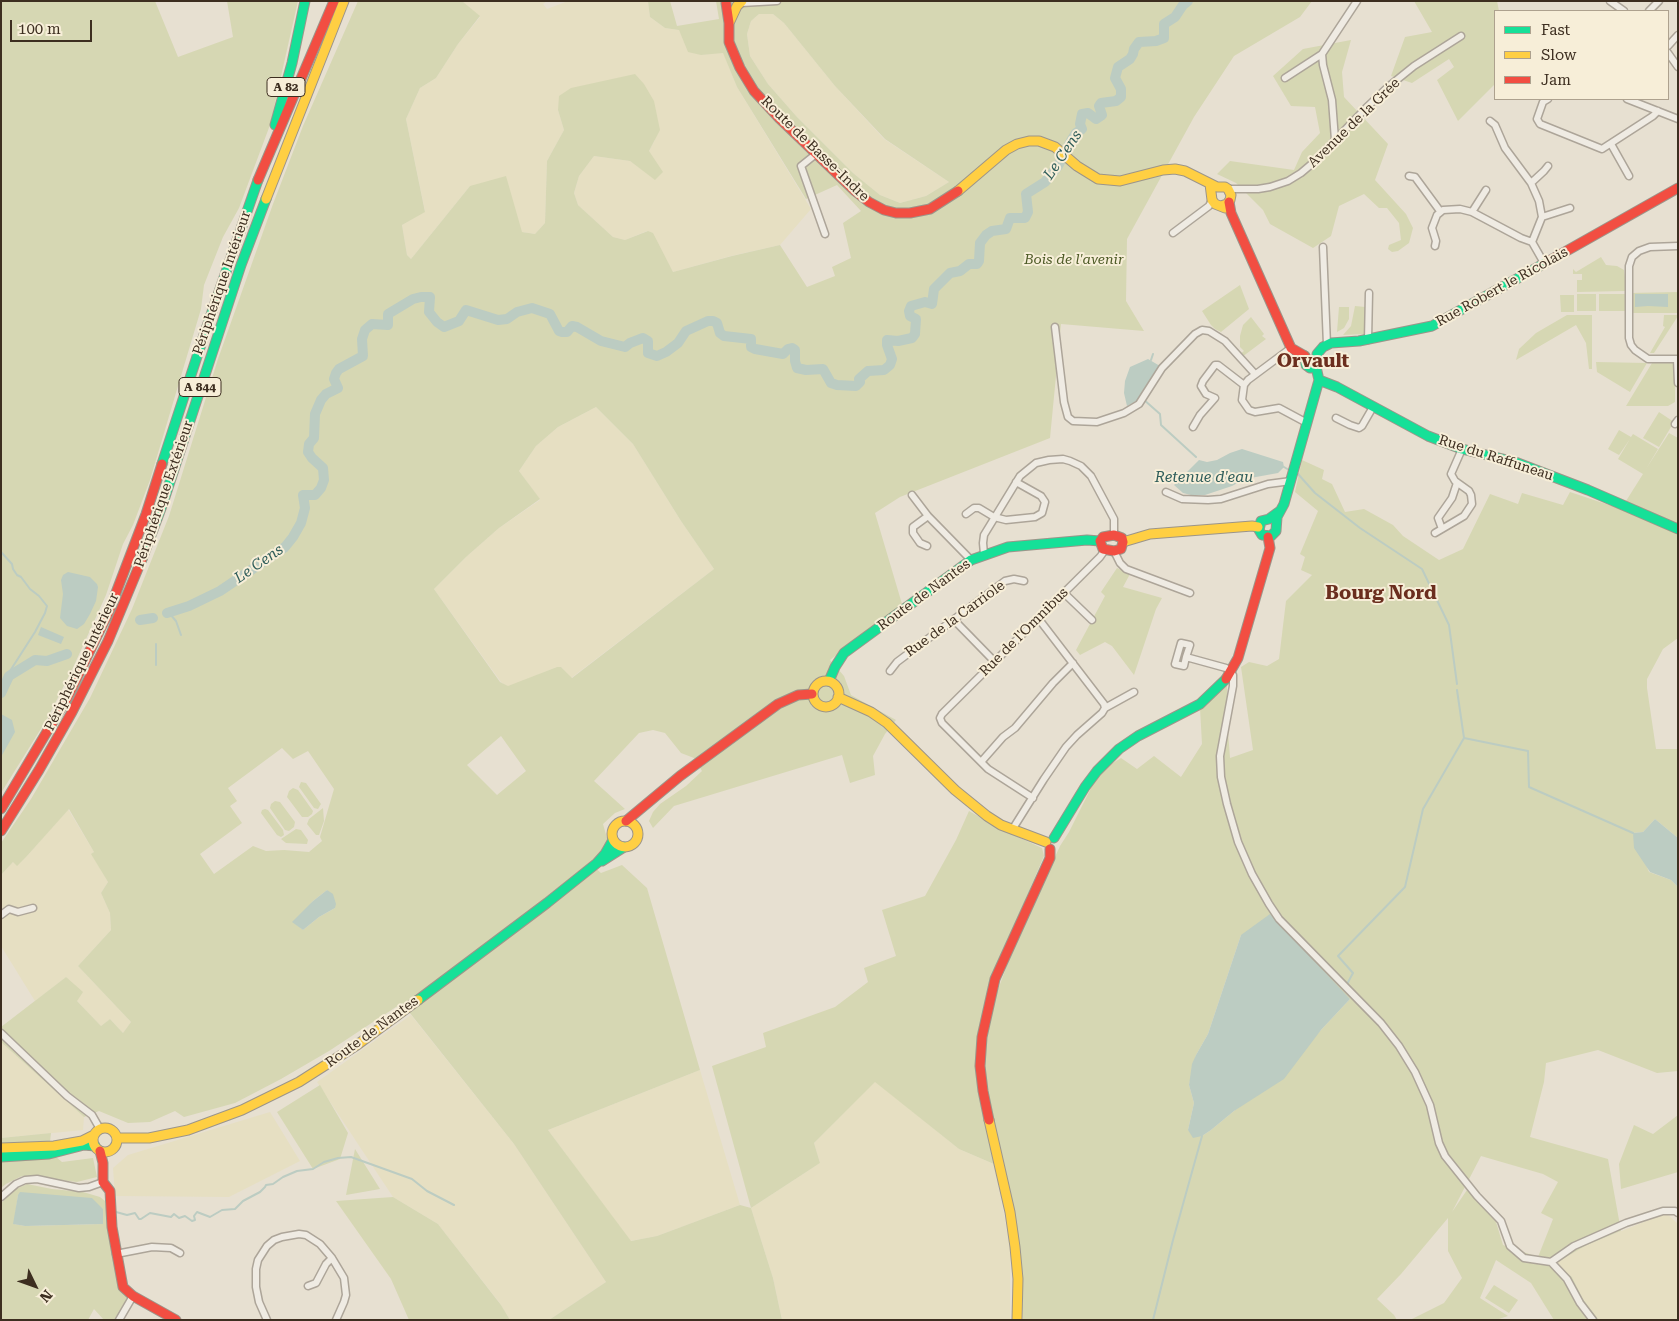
<!DOCTYPE html>
<html>
<head>
<meta charset="utf-8">
<style>
	body { margin:0 }
	#map { position:relative; width:1679px; height:1321px; overflow:hidden; background:#e7e0d1; font-family:"Roboto Serif",serif }
	canvas { display:block }
	.frame { position:absolute; inset:0; border:2px solid #3d2e20; pointer-events:none }
	.legend { position:absolute; left:1494px; top:10px; width:175px; height:90px; box-sizing:border-box; background:#f7eed8; border:1px solid #ada18e; margin:0; padding:6px 9px; list-style:none; font-size:15px; color:#3d2e20 }
	.legend li { display:flex; align-items:center; gap:10px; height:25px }
	.legend b { width:25px; border:1px solid #ada18e }
	.north { position:absolute; left:10px; top:1261px; width:50px; height:50px; -webkit-text-stroke:4px #f7eed8; paint-order:stroke; rotate:132deg; font-size:14px; font-weight:700; line-height:20px; text-align:center; color:#3d2e20 }
	.north::after { content:''; display:block; margin:auto; width:18px; height:22px; background:#3d2e20; clip-path:polygon(50% 0,100% 100%,50% 72%,0 100%) }
	.scale { position:absolute; left:10px; top:20px; width:82px; height:22px; box-sizing:border-box; border:2px solid #3d2e20; border-top:0; padding-left:6px; font-size:15px; line-height:18px; white-space:nowrap; color:#3d2e20; -webkit-text-stroke:4px #f7eed8; paint-order:stroke }
</style>
</head>
<body>
<div id="map">
<canvas width="1679" height="1321"></canvas>
<div class="frame"></div>
<ul class="legend">
<li><b style="height:6px;background:#16e098"></b>Fast</li>
<li><b style="height:6px;background:#ffcf43"></b>Slow</li>
<li><b style="height:6px;background:#f24e42"></b>Jam</li>
</ul>
<div class="north">N</div>
<div class="scale">100 m</div>
</div>
<script>
const g = document.querySelector('canvas').getContext('2d');
g.lineJoin = 'round';
function paint(path, color) { g.fillStyle = color; g.fill(path, 'evenodd'); }
const toPath = rows => new Path2D(rows.map(r => 'M' + r).join(''));
function strokePath(path, color, width, dash) { g.strokeStyle = color; g.lineWidth = width; g.lineCap = dash ? 'butt' : 'round'; g.setLineDash(dash || []); g.stroke(path); }
function drawText(font, color, halo, rows, align = 'center') {
  g.font = font + ' "Roboto Serif",serif'; g.lineWidth = 4; g.setLineDash([]); g.textBaseline = 'middle'; g.strokeStyle = halo; g.fillStyle = color; for (const [text, x, y, turn = 0] of rows) {
    g.save(); g.translate(x, y); g.rotate((+turn || 0) * Math.PI / 180); g.textAlign = isNaN(turn) ? turn : align; if (halo) g.strokeText(text, 0, 0); g.fillText(text, 0, 0); g.restore();
  }
}
paint(toPath([
	[462,1,547,1,543,4,547,9,568,1,648,1,650,17,665,28,679,30,701,55,723,52,737,87,811,209,780,245,731,256,673,272,647,231,625,240,613,237,578,205,574,193,579,176,594,156,630,161,655,179,649,151,655,140,558,110,564,130,547,161,545,223,535,234,522,232,470,186,411,259,407,255,402,225,425,211,406,119,420,88,436,78,458,44,480,17],
	[759,14,773,14,784,23,835,86,884,139,949,182,926,196,900,203,880,195,853,173,797,117,768,84,750,56,747,34,751,21],
	[596,407,633,444,681,521,714,569,571,678,561,667,557,667,508,687,501,682,434,589,466,557,499,528,540,500,519,471,536,446,558,427],
	[68,809,94,852,92,854,108,882,101,893,110,913,111,930,78,966,131,1022,123,1033,110,1019,101,1026,77,1001,66,977,35,1001,1,946,1,875,14,861,17,865,27,856],
	[411,1015,514,1144,606,1282,549,1320,510,1320,499,1302,438,1224,393,1197,317,1082],
	[1,1042,84,1117,83,1130,1,1138],
	[700,1070,740,1205,657,1236,630,1241,548,1130],
	[875,1081,959,1149,994,1164,1010,1246,1010,1320,782,1320,773,1278,751,1208,820,1163,814,1143],
	[270,1112,300,1161,229,1197,115,1196,113,1168,128,1155],
	[1666,1213,1678,1224,1678,1320,1599,1320,1583,1299,1572,1277,1556,1263,1587,1245]
]), '#e6dfc2');
paint(toPath([
	[1,1,155,1,178,57,233,37,227,1,298,1,270,125,239,208,223,237,204,285,201,309,150,480,133,525,123,544,106,595,71,672,47,719,1,793],
	[358,1,462,1,480,16,458,44,436,78,420,88,406,119,425,212,402,225,407,255,411,259,470,186,506,176,522,232,535,234,545,223,547,161,564,130,558,110,559,96,571,88,635,74,644,84,654,101,660,130,649,151,663,172,655,180,630,161,594,156,579,176,574,193,578,205,613,237,625,240,648,231,653,233,673,272,732,256,780,245,807,287,835,276,832,267,851,258,843,223,861,211,837,185,806,199,737,87,723,53,701,55,688,52,679,30,665,28,650,17,648,1,670,1,677,26,719,19,716,1,1312,1,1300,17,1234,56,1194,117,1127,239,1126,301,1144,331,1061,324,1050,438,900,497,875,513,902,604,830,660,844,676,851,695,896,720,885,734,873,756,875,775,850,783,842,755,674,806,653,828,649,821,653,812,660,804,686,786,702,771,694,758,681,753,665,733,653,730,639,733,594,781,625,809,615,813,603,824,608,842,601,853,591,864,601,873,622,865,647,888,700,1070,548,1130,631,1241,657,1236,740,1205,751,1208,712,1066,766,1047,763,1033,835,1007,868,982,864,968,896,956,882,910,925,896,956,840,969,811,1003,830,1042,848,1044,856,988,987,996,995,1013,949,1060,846,1069,832,1092,786,1105,768,1121,758,1137,769,1154,756,1181,777,1202,744,1200,708,1227,683,1227,718,1230,758,1253,750,1241,667,1249,662,1267,666,1279,659,1286,601,1312,575,1301,570,1305,557,1300,554,1318,511,1295,492,1302,460,1324,470,1322,479,1332,484,1345,512,1364,509,1393,525,1403,536,1439,560,1463,549,1490,494,1518,504,1522,493,1563,505,1570,492,1615,507,1626,501,1643,474,1618,459,1630,439,1619,455,1608,449,1619,430,1631,437,1633,434,1658,449,1646,469,1669,433,1678,438,1678,638,1663,649,1647,679,1647,688,1656,749,1678,749,1678,838,1655,819,1643,832,1633,833,1649,872,1671,880,1678,887,1678,1071,1657,1073,1598,1050,1546,1063,1544,1082,1530,1137,1608,1159,1621,1231,1587,1245,1556,1263,1572,1277,1583,1299,1599,1320,1554,1320,1531,1283,1496,1260,1480,1298,1508,1316,1496,1320,1410,1320,1444,1303,1462,1278,1448,1251,1448,1218,1401,1274,1377,1299,1394,1315,1397,1320,1023,1320,1021,1274,1018,1245,1007,1177,1003,1160,994,1164,959,1149,875,1082,814,1143,820,1163,751,1208,773,1278,782,1320,549,1320,606,1282,514,1144,402,1003,329,1051,281,1079,235,1103,184,1117,175,1111,150,1122,128,1123,99,1111,84,1117,1,1042,1,1027,66,977,83,992,77,1001,101,1026,110,1019,123,1033,131,1022,78,966,111,930,110,913,101,893,108,882,91,854,94,852,69,809,27,856,17,866,13,862,1,875,1,843,31,799,90,698,132,609,169,516,218,359,273,204,303,126],
	[759,14,773,14,784,23,835,86,885,139,949,182,926,196,900,203,880,195,853,173,797,117,768,84,750,56,747,34,751,21],
	[596,407,633,444,681,521,714,569,572,678,561,667,557,667,508,686,500,682,434,589,466,557,499,528,540,499,519,471,536,446,558,427],
	[501,736,526,771,497,795,467,765],
	[282,748,293,759,308,751,334,789,320,837,322,841,309,852,284,850,266,851,253,846,214,874,200,854,242,823,230,806,237,801,228,788],
	[327,890,335,908,319,917,303,930,295,923,313,901],
	[1241,935,1350,999,1321,1030,1234,1111,1211,1130,1202,1136,1188,1130,1194,1103,1189,1085,1196,1055,1208,1034],
	[1481,1156,1543,1174,1558,1182,1541,1213,1553,1219,1538,1257,1503,1245,1496,1222,1467,1190,1452,1212],
	[1414,1,1497,1,1499,11,1495,11,1494,85,1458,121,1437,80,1454,67,1449,59,1412,83,1391,76,1405,37,1432,32],
	[1351,40,1342,72,1344,97,1388,144,1375,180,1406,214,1413,228,1409,243,1398,251,1392,252,1388,249,1389,245,1401,240,1399,223,1387,208,1379,208,1364,194,1339,206,1331,236,1313,248,1270,224,1263,210,1236,183,1217,174,1230,161,1294,170,1302,152,1320,133,1315,107,1291,106,1273,76,1303,49],
	[1601,257,1606,265,1617,266,1624,270,1625,277,1625,291,1577,292,1577,280,1582,280,1582,274,1573,274,1573,269,1576,272],
	[1240,285,1249,309,1221,332,1215,329,1211,325,1202,311],
	[1678,292,1678,313,1629,313,1629,293],
	[1577,294,1596,294,1596,311,1577,311],
	[1599,294,1625,294,1625,311,1599,311],
	[1560,295,1574,295,1574,312,1561,312],
	[1355,306,1365,307,1365,334,1343,335,1351,326],
	[1339,307,1349,307,1349,319,1344,328,1337,332],
	[1567,315,1592,315,1592,369,1589,369,1586,343,1576,325,1516,360,1519,349,1536,333],
	[1664,315,1678,315,1678,316,1654,353,1650,353,1665,327,1663,326],
	[1251,317,1264,334,1262,336,1266,339,1242,357,1240,354,1244,351,1240,347,1240,336,1243,325],
	[1596,362,1647,363,1630,392,1597,372],
	[1652,363,1675,363,1675,402,1668,406,1626,406],
	[1659,412,1674,422,1659,447,1643,438],
	[1117,568,1130,574,1123,587,1162,598,1156,609,1134,675,1112,646,1105,642,1080,655,1076,650,1105,596,1101,592],
	[301,782,306,783,321,804,318,809,314,808,299,787],
	[293,788,298,790,313,811,312,814,308,817,302,817,287,797,289,791],
	[275,801,280,802,295,822,294,827,289,831,285,830,270,808,271,804],
	[323,808,324,821,319,835,316,835,307,824,309,819],
	[265,809,268,810,283,830,284,835,281,837,277,835,261,813,262,810],
	[296,829,301,830,308,840,307,844,286,843,281,839],
	[320,1085,348,1133,340,1159,313,1169,277,1112],
	[1678,1115,1678,1172,1621,1189,1619,1164,1634,1125,1653,1134],
	[51,1133,49,1151,62,1162,93,1158,97,1177,77,1182,22,1176,6,1184,1,1188,1,1138],
	[355,1149,380,1189,346,1195],
	[27,1184,52,1189,83,1192,100,1197,105,1201,113,1255,129,1295,114,1320,104,1320,94,1309,88,1320,1,1320,1,1203,16,1189],
	[18,1195,103,1209,103,1224,25,1226,14,1224],
	[393,1197,438,1224,501,1305,510,1320,409,1320,391,1279,336,1201],
	[1494,1285,1518,1300,1509,1313,1485,1298]
]), '#d6d7b3');
paint(toPath([
	[1635,294,1668,294,1668,307,1648,306,1635,307],
	[1148,359,1160,366,1138,400,1127,406,1124,393,1125,381,1130,367],
	[1242,449,1283,462,1284,467,1278,473,1245,479,1232,486,1205,495,1191,495,1183,493,1174,485,1199,460,1207,462,1217,460,1230,453],
	[68,572,90,577,97,584,98,587,96,601,90,614,84,624,77,629,67,626,60,618,63,594,61,580,63,575],
	[41,627,64,637,61,644,38,635],
	[1,714,12,720,15,732,1,757],
	[1655,819,1678,838,1678,887,1671,880,1650,872,1634,848,1633,833,1643,832],
	[327,890,333,894,336,904,335,908,319,917,303,930,292,922,313,901],
	[1270,914,1350,999,1321,1030,1284,1079,1234,1111,1211,1130,1202,1136,1193,1138,1188,1130,1194,1103,1189,1085,1192,1064,1196,1055,1208,1034,1241,935],
	[20,1192,92,1198,103,1209,103,1224,25,1226,13,1224,18,1195]
]), '#bcccc2');
strokePath(toPath([
	[1151,360,1153,354],
	[1143,399,1160,414,1161,425,1196,457],
	[1284,467,1289,470],
	[1298,474,1315,493,1360,528,1422,569,1449,625,1457,684],
	[1,552,12,564,13,569,17,575,21,577,30,589,39,596,47,606,45,613,35,632,10,671,9,676],
	[169,613,176,621,181,635],
	[156,644,156,665],
	[1464,738,1528,751,1529,787,1633,833],
	[1347,984,1353,973,1338,956,1405,887,1423,809,1464,738,1457,690],
	[116,1212,127,1215,135,1213,139,1219,141,1219,150,1213,171,1217,174,1214,179,1218,185,1216,192,1221,195,1220,194,1216,197,1212,210,1217,222,1210,235,1209,243,1201,260,1192,265,1187,266,1185,273,1184,283,1177,297,1171,313,1169,324,1162,338,1158,351,1157,412,1179,427,1191,454,1205],
	[1153,1320,1173,1240,1202,1136]
]), '#bcccc2', 2);
strokePath(toPath([
	[167,613,189,606,220,591,285,547,293,537,301,523,305,508,303,495,315,495,321,488,324,480,323,468,312,458,308,452,309,444,314,438,315,414,321,400,326,394,338,388,334,379,336,373,339,369,363,356,362,339,365,330,372,324,388,325,388,314,413,299,421,297,430,297,429,312,437,322,444,327,459,321,466,310,498,320,507,319,517,312,532,308,550,314,559,331,562,332,567,332,572,326,577,327,601,341,625,347,630,343,643,338,648,341,648,353,657,356,666,352,678,343,686,331,708,321,713,321,717,323,720,333,724,336,751,339,751,347,755,349,783,354,788,349,792,348,795,350,795,361,797,368,806,370,823,369,831,383,837,385,856,386,860,382,859,379,868,371,884,370,890,365,892,359,887,345,887,340,898,341,912,338,915,334,916,319,910,316,909,311,911,306,925,302,932,304,934,289,950,273,960,271,969,264,977,264,979,261,980,243,986,235,992,231,1006,229,1010,218,1025,218,1028,212,1026,194,1045,182,1058,166,1071,141,1076,133,1082,129,1080,124,1082,114,1088,113,1096,119,1102,115,1099,106,1101,103,1116,101,1121,97,1121,89,1115,78,1118,67,1130,59,1133,54,1134,49,1139,42,1156,41,1164,38,1164,24,1175,17,1183,5,1188,1],
	[140,620,153,618],
	[1,693,9,676,35,660,47,661,67,654]
]), '#bcccc2', 10);
const street = toPath([
	[1610,1,1624,11],
	[741,3,777,1],
	[1649,11,1659,1],
	[1668,46,1678,35],
	[1668,53,1678,67],
	[1285,78,1322,54],
	[1548,99,1543,102,1537,119,1540,124,1602,149,1653,116,1658,111],
	[1627,99,1678,119],
	[1490,121,1495,125,1505,148,1531,183,1539,201,1542,217,1532,242],
	[1335,140,1332,100,1323,65,1322,54,1357,1],
	[1611,144,1629,176],
	[816,154,801,166,825,234],
	[1409,176,1415,177,1440,211],
	[1531,183,1544,171,1548,166],
	[1228,189,1258,189,1270,187,1288,181,1301,173,1314,162,1366,108,1388,87,1414,66,1461,36],
	[1472,212,1486,190],
	[1542,217,1570,208],
	[1173,233,1209,206,1212,200],
	[1435,246,1436,241,1432,228,1437,215,1443,210,1460,209,1472,212,1521,238,1532,242,1544,263],
	[1678,246,1650,247,1639,251,1632,257,1629,266,1629,338,1631,345,1635,350,1648,359,1678,359],
	[1323,247,1327,345],
	[1055,327,1064,402,1068,417,1073,421,1097,422,1124,413,1139,404,1162,368,1195,334,1202,330,1209,331,1225,341,1255,374],
	[1368,340,1369,293],
	[1291,348,1248,380,1244,385,1242,400,1249,410,1255,412,1279,408,1307,423],
	[1677,359,1678,383],
	[1336,418,1350,425,1359,428,1362,426,1373,407],
	[1675,424,1678,420],
	[1193,427,1200,415,1215,398,1206,394,1201,386,1203,381,1215,365,1218,365,1244,385],
	[1166,492,1182,499,1208,500,1221,499,1268,484,1291,481],
	[912,495,928,516,971,560],
	[966,514,974,508,979,508,994,517,1006,520,1035,517,1042,513,1045,502,1041,496,1016,482],
	[1442,529,1438,518,1452,498,1457,483],
	[1435,533,1464,516,1472,504,1471,495,1469,491,1455,481,1451,474,1462,449],
	[927,546,920,543,913,533,913,527,928,516],
	[1114,551,1120,563,1126,569,1190,593],
	[984,554,983,543,984,535,1020,476,1036,463,1049,460,1063,459,1070,461,1081,466,1091,476,1114,519,1114,535],
	[1064,593,1092,620],
	[1038,618,1104,704,1105,708],
	[954,620,994,661],
	[1186,657,1184,666,1175,664,1181,643,1190,645,1186,657,1226,668,1233,675,1233,686,1220,756,1221,777,1227,804,1238,842,1252,874,1269,904,1279,919,1381,1023,1399,1046,1415,1072,1430,1105,1439,1143,1445,1156,1477,1196,1501,1221,1510,1246,1524,1258,1551,1262],
	[890,671,897,662,1005,581,1014,579,1024,581],
	[981,762,1003,737,1015,728,1053,683,1073,663],
	[1033,798,988,769,942,723,940,718,942,714,1100,557,1105,550],
	[1012,830,1044,779,1066,747,1077,735,1102,713,1105,708,1134,692],
	[1,915,9,909,18,912,33,908],
	[1,1033,67,1096,92,1115,100,1129],
	[1,1197,16,1184,25,1180,37,1179,79,1188,89,1187,103,1182],
	[116,1254,152,1247,171,1248,180,1253],
	[1551,1262,1574,1246,1626,1223,1663,1211,1675,1211,1678,1213],
	[1551,1262,1567,1279,1580,1303,1593,1320],
	[308,1286,316,1283,326,1264,332,1258],
	[119,1320,133,1296],
	[267,1320,259,1302,256,1287,256,1269,258,1260,267,1246,274,1240,282,1237,299,1234,306,1235,320,1244,332,1258,344,1278,346,1295,344,1302,336,1320]
]);
const fast = toPath([
	[275,125,292,63,305,1],
	[1317,354,1323,347,1331,343,1359,341,1432,326,1547,262],
	[1305,356,1306,365,1310,368,1316,367],
	[1319,380,1337,387,1428,436,1462,449,1515,462,1588,490,1678,529],
	[162,464,204,335,258,180],
	[1280,511,1269,519,1261,521,1259,530,1262,535,1271,536,1276,531,1277,517,1284,504,1319,380,1316,367],
	[142,559,163,503,241,265,266,199],
	[829,681,835,667,844,653,971,560,1008,547,1087,540,1100,541],
	[1054,838,1085,787,1097,771,1119,749,1138,736,1200,704,1226,679],
	[602,861,624,847],
	[418,1000,547,903,597,863,605,854,613,840],
	[1,1157,49,1154,84,1145,95,1146]
]);
const slow = toPath([
	[730,21,737,6,742,1],
	[1210,184,1212,200,1215,204,1225,208],
	[958,191,1006,150,1017,144,1029,141,1039,141,1055,147,1077,166,1098,179,1120,181,1163,170,1175,169,1185,171,1217,187,1225,187,1228,189,1231,195,1230,200,1227,204,1221,206],
	[266,199,344,1],
	[1123,542,1150,534,1252,526,1258,527],
	'813 694a13 13 0 1 1 26 0a13 13 0 1 1-26 0Z',
	[838,697,871,712,887,723,955,790,987,816,1001,825,1046,842],
	'612 834a13 13 0 1 1 26 0a13 13 0 1 1-26 0Z',
	[989,1120,1010,1212,1015,1247,1018,1279,1017,1320],
	'93 1140a12 12 0 1 1 24 0a12 12 0 1 1-24 0Z',
	[118,1138,149,1138,188,1130,242,1110,299,1082,357,1045,418,1000],
	[1,1148,54,1146,82,1141,94,1135]
]);
const jam = toPath([
	[726,3,729,23,729,42,740,68,754,91,779,118,855,191,869,202,884,210,896,213,910,213,930,209,958,191],
	[258,180,334,1],
	[1229,202,1231,213,1291,348,1305,356],
	[1547,262,1678,188],
	[1100,541,1103,549,1114,551,1121,549,1123,542],
	[1100,541,1103,537,1114,535,1122,538,1123,542],
	[1226,679,1238,658,1270,548,1268,537],
	[1,809,67,698,109,611,146,514,162,464],
	[626,821,680,776,778,704,798,695,812,694],
	[1,831,39,770,72,712,108,641,142,559],
	[989,1120,983,1091,980,1066,982,1037,995,979,1050,858,1050,849],
	[100,1151,103,1163,103,1182,110,1191,112,1227,123,1287,133,1296,176,1320]
]);
strokePath(street, '#ada599', 9);
strokePath(fast, '#9c958a', 11);
strokePath(slow, '#9c958a', 11);
strokePath(jam, '#9c958a', 11);
strokePath(street, '#efebe3', 6);
strokePath(fast, '#16e098', 9);
strokePath(slow, '#ffcf43', 9);
strokePath(jam, '#f24e42', 9);
for (const [x, y, w] of [
	[286,87,38],
	[200,387,42]
]) { const box = new Path2D(); box.roundRect(x - w / 2, y - 9.5, w, 19, 4); g.fillStyle = '#f7eed8'; g.fill(box); strokePath(box, '#3d2e20', 1); }
drawText('bold 12px', '#3d2e20', null, [
	["A 82",286,87],
	["A 844",200,387]
]);
drawText('14px', '#3d2e20', '#f7eed8', [
	["Avenue de la Grée",1354,123,-44],
	["Route de Basse-Indre",815,149,44],
	["Périphérique Intérieur",222,283,-71],
	["Rue Robert le Ricolais",1502,287,-29],
	["Rue du Raffuneau",1496,458,18],
	["Périphérique Extérieur",164,494,-71],
	["Route de Nantes",924,595,-36],
	["Rue de la Carriole",955,619,-36],
	["Rue de l'Omnibus",1024,632,-45],
	["Périphérique Intérieur",82,662,-64],
	["Route de Nantes",372,1032,-36]
]);
drawText('italic 14px', '#4d5a26', '#f7eed8', [
	["Bois de l'avenir",1074,260]
]);
drawText('italic 15px', '#2f5d5a', '#f7eed8', [
	["Le Cens",1063,155,-56],
	["Retenue d'eau",1204,478],
	["Le Cens",259,564,-35]
]);
drawText('bold 19px', '#6b2e1e', '#f7eed8', [
	["Orvault",1313,361],
	["Bourg Nord",1381,593]
]);
</script>
</body>
</html>
